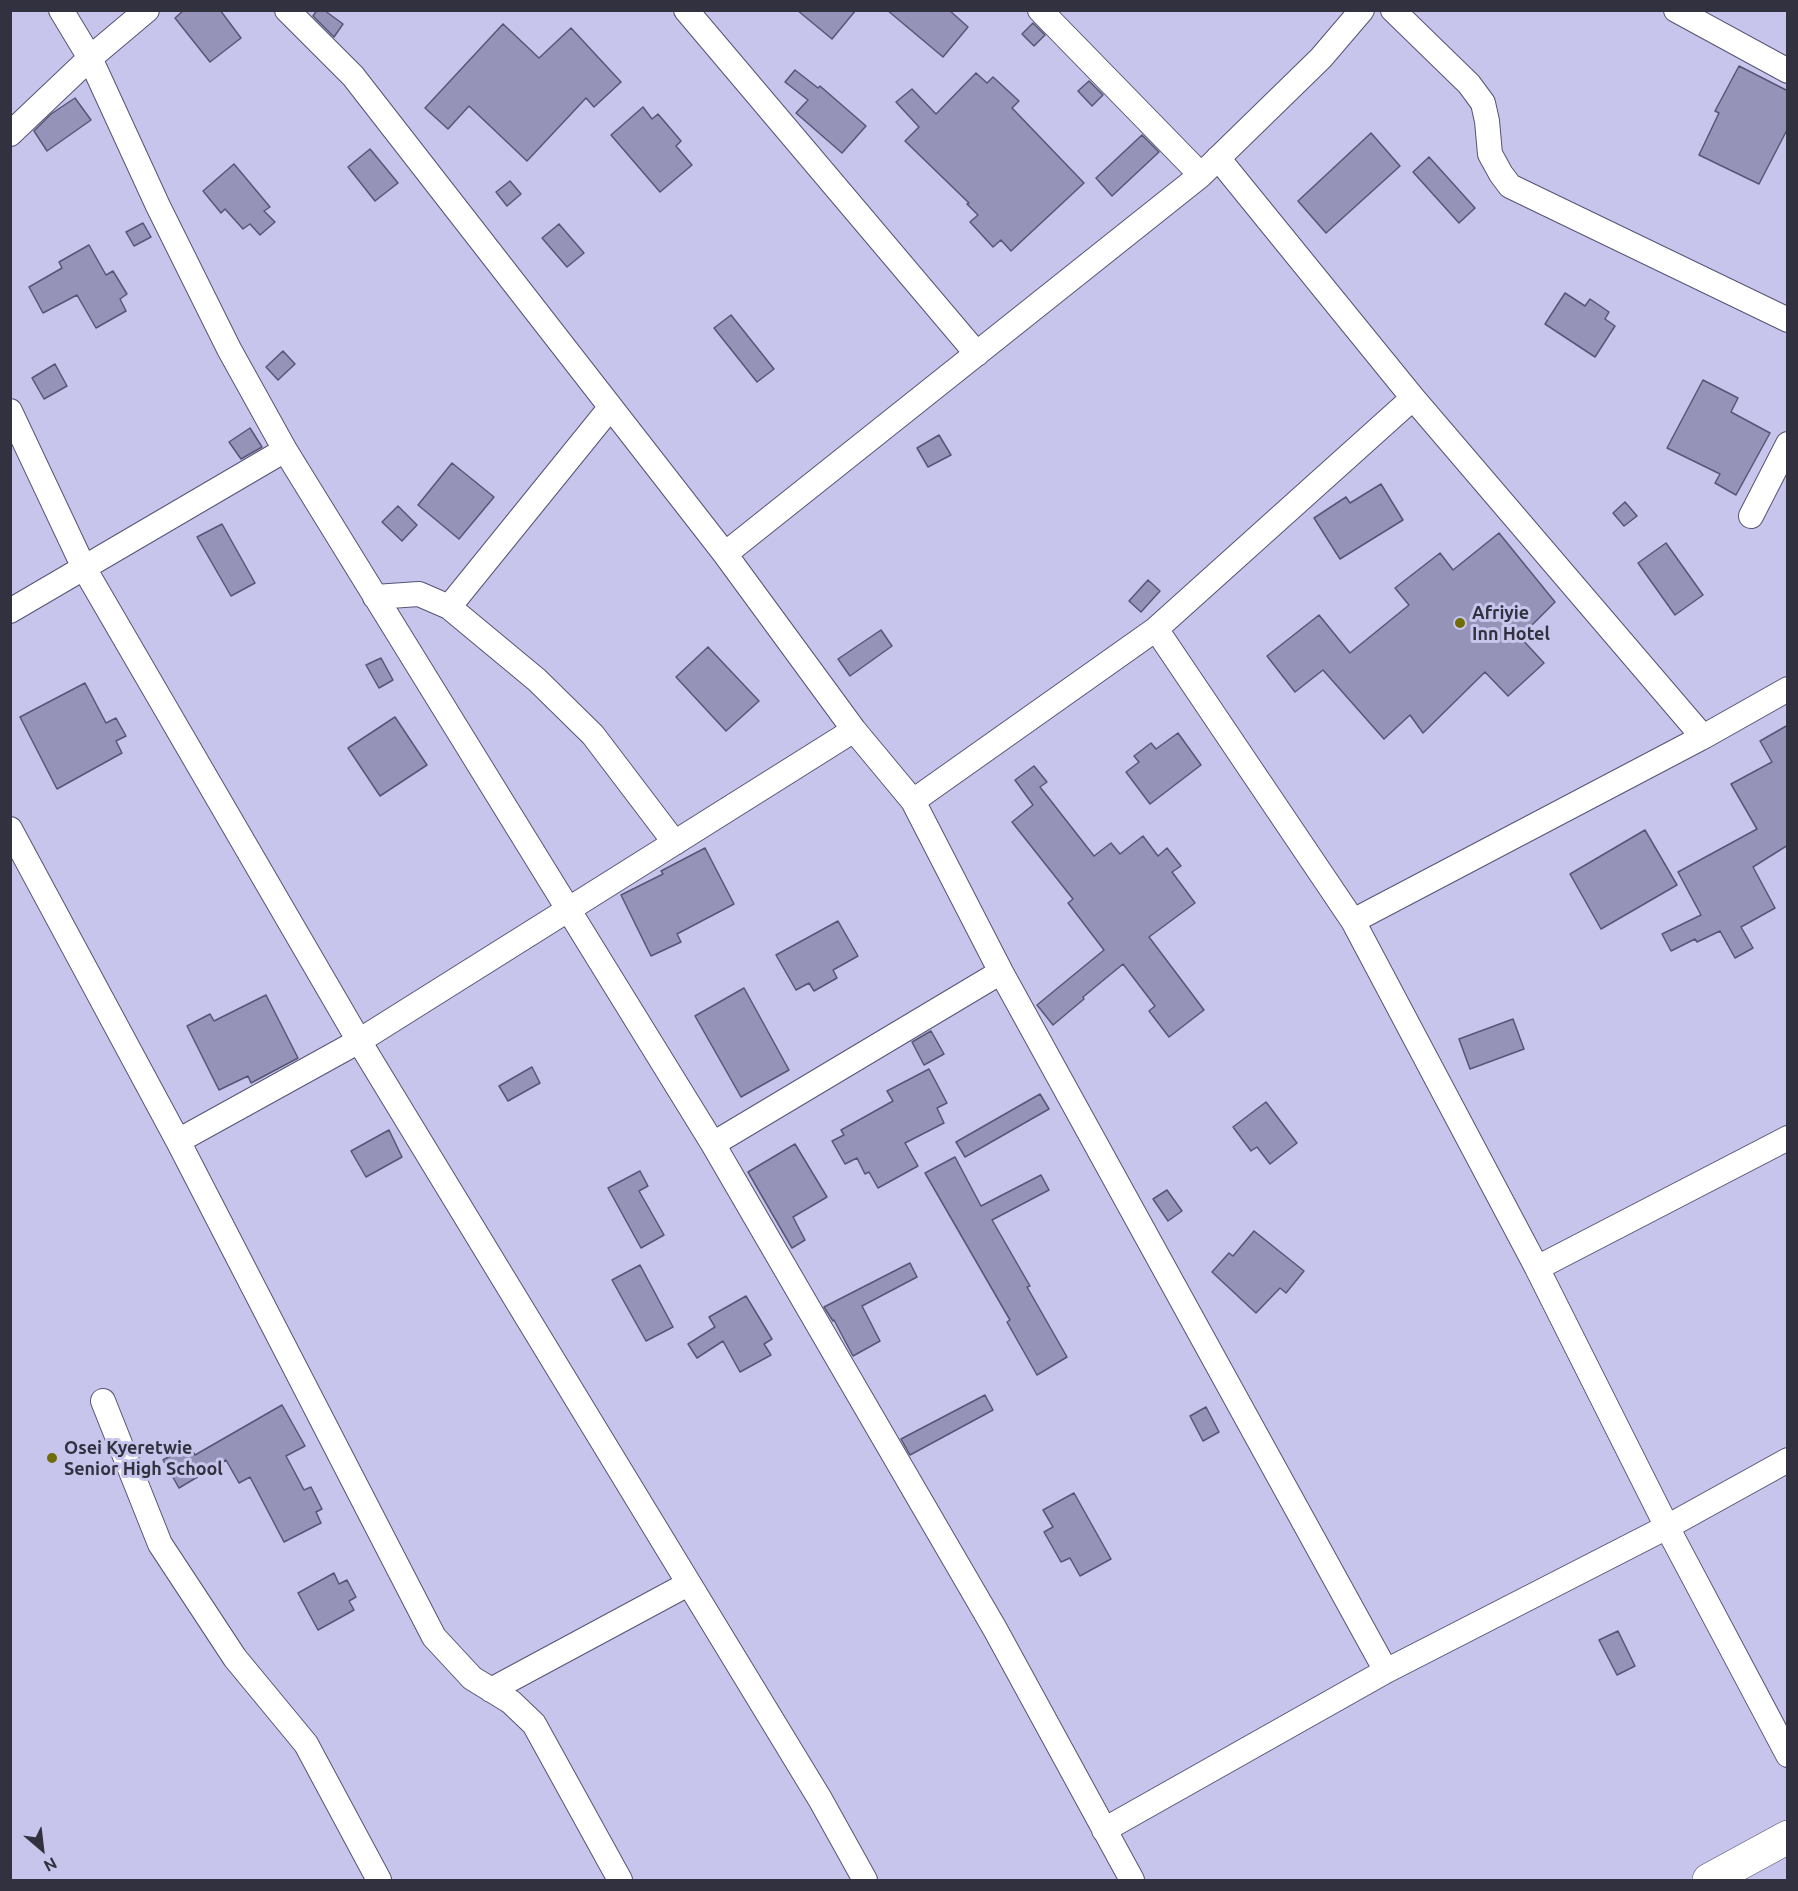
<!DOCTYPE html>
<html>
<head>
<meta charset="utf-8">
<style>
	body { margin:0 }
	#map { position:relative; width:1798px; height:1891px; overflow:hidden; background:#c7c5eb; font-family:Ubuntu,sans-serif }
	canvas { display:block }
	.frame { position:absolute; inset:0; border:12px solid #323140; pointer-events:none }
	.north { position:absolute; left:12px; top:1819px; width:60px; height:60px; -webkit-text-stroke:4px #c7c5eb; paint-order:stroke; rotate:152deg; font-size:16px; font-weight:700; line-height:24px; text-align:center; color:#323140 }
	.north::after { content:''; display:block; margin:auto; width:21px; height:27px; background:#323140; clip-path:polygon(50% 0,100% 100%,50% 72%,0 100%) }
</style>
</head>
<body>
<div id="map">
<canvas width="1798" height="1891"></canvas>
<div class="frame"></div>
<div class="north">N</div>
</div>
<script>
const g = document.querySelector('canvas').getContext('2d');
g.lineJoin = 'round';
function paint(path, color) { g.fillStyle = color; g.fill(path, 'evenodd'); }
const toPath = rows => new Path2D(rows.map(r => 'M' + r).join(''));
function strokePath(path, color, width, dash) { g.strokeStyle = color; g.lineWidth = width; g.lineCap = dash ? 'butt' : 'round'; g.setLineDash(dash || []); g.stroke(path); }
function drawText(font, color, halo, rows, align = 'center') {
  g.font = font + ' Ubuntu,sans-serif'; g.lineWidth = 6; g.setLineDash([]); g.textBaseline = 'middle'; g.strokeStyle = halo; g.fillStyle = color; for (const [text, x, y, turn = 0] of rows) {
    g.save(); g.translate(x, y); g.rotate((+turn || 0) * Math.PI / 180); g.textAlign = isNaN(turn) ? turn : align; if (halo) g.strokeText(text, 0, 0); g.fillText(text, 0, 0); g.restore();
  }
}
const building = toPath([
	[184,10,220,10,241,38,210,62,175,18,184,10],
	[317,10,324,10,343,24,334,37,313,16,317,10],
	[797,10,856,10,832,39,797,10],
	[887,10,949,10,968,27,943,57,887,10],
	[1033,23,1045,35,1034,46,1022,34,1033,23],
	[503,24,539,58,571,28,621,82,594,107,586,98,527,161,469,106,448,129,425,108,503,24],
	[1739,66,1788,91,1788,128,1759,184,1699,155,1719,113,1715,111,1739,66],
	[795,70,818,88,820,86,866,126,842,153,796,113,808,100,785,82,795,70],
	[976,73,987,83,993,77,1019,101,1012,108,1084,183,1011,251,1001,240,993,247,970,222,978,215,967,204,969,203,905,141,919,127,896,102,912,89,936,114,976,73],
	[1089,81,1103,95,1092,106,1078,91,1089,81],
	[75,98,91,120,47,151,34,131,51,114,75,98],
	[643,107,652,119,658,114,681,141,676,146,692,165,660,192,611,135,643,107],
	[1371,133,1400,166,1326,233,1298,201,1371,133],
	[1142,135,1159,152,1112,196,1096,178,1142,135],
	[370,149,398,183,375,201,348,167,370,149],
	[1429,157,1475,208,1459,223,1413,172,1429,157],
	[234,164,270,207,264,211,275,222,260,235,250,224,243,229,225,209,221,213,203,191,234,164],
	[510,181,521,194,507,206,496,192,510,181],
	[143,223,151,237,134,246,126,232,143,223],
	[559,224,584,253,567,267,542,238,559,224],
	[89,245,106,275,113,271,127,294,120,299,126,311,96,328,77,295,43,313,29,287,62,268,59,262,89,245],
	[1565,293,1585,306,1590,299,1609,312,1605,319,1615,326,1595,357,1545,324,1565,293],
	[731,315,774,369,757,382,714,328,731,315],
	[283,351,295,364,278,380,266,367,283,351],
	[55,364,67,386,44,399,32,378,55,364],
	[1703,380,1738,398,1731,412,1770,433,1736,495,1715,483,1720,474,1667,448,1703,380],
	[250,428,262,447,241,459,229,442,250,428],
	[939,435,951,455,928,467,917,448,939,435],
	[452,463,494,497,459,539,418,505,452,463],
	[1381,484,1403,520,1340,559,1314,518,1346,497,1350,503,1381,484],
	[1625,502,1637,516,1624,526,1613,513,1625,502],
	[398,506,417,525,402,541,382,522,398,506],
	[222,524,255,583,231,596,197,537,222,524],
	[1499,533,1555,602,1520,637,1544,663,1508,696,1485,672,1423,733,1410,715,1384,739,1323,670,1295,692,1267,656,1319,615,1350,653,1409,605,1395,588,1440,553,1453,570,1499,533],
	[1666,543,1703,595,1675,615,1638,563,1666,543],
	[1148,580,1160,591,1141,612,1129,601,1148,580],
	[881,630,892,646,850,676,838,659,881,630],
	[708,647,759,701,726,731,676,677,708,647],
	[381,658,393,680,379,688,366,665,381,658],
	[85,683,106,723,116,718,126,736,116,741,122,753,57,789,20,717,85,683],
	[395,717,427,765,380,796,348,748,395,717],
	[1788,725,1788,845,1753,867,1775,908,1741,927,1753,948,1735,958,1720,931,1697,942,1695,939,1671,951,1662,934,1701,915,1678,872,1757,829,1731,784,1772,762,1760,741,1788,725],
	[1178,733,1201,765,1150,804,1126,772,1139,762,1134,756,1151,743,1156,749,1178,733],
	[1034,766,1047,782,1040,787,1094,856,1111,843,1120,854,1143,836,1158,856,1167,848,1181,866,1172,872,1195,903,1149,937,1204,1010,1169,1037,1149,1011,1155,1006,1123,964,1083,997,1084,999,1053,1025,1037,1005,1104,950,1068,903,1073,899,1012,822,1033,805,1015,780,1034,766],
	[1645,830,1677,885,1601,929,1570,874,1645,830],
	[705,848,734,904,677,934,681,942,651,956,621,895,663,874,661,871,705,848],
	[838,921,858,956,833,970,837,978,814,991,809,983,796,990,776,955,838,921],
	[744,988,789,1070,741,1097,695,1016,744,988],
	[266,995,298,1058,251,1083,248,1076,219,1090,187,1026,210,1014,214,1021,266,995],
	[1513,1019,1524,1049,1470,1069,1459,1039,1513,1019],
	[931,1031,944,1054,924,1065,912,1042,931,1031],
	[532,1067,540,1083,508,1101,499,1086,532,1067],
	[929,1069,947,1103,937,1108,944,1123,905,1143,918,1166,878,1188,869,1172,865,1174,857,1158,845,1164,832,1141,844,1135,841,1130,893,1101,887,1091,929,1069],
	[1040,1094,1049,1109,965,1157,956,1142,1040,1094],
	[1266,1102,1297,1143,1270,1164,1257,1147,1251,1151,1233,1127,1266,1102],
	[389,1130,402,1157,366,1177,351,1151,389,1130],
	[795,1144,827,1197,793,1217,805,1240,792,1248,748,1172,795,1144],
	[955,1157,981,1206,1041,1175,1049,1190,992,1220,1030,1286,1027,1287,1067,1357,1037,1375,1007,1322,1010,1320,925,1173,955,1157],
	[640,1171,648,1186,639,1191,664,1235,641,1248,608,1188,640,1171],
	[1167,1190,1182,1211,1168,1221,1153,1199,1167,1190],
	[1254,1231,1304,1271,1286,1293,1280,1288,1256,1313,1212,1272,1229,1253,1233,1256,1254,1231],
	[910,1263,917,1277,862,1306,880,1341,853,1356,834,1320,833,1321,824,1307,910,1263],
	[640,1265,673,1327,646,1341,612,1280,640,1265],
	[746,1296,772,1339,764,1344,771,1355,740,1372,723,1341,697,1358,688,1344,715,1327,709,1317,746,1296],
	[985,1395,993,1410,910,1455,901,1439,985,1395],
	[282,1405,305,1446,286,1456,304,1490,311,1487,322,1509,316,1512,321,1523,284,1542,250,1477,239,1483,226,1460,179,1488,163,1460,189,1445,195,1455,282,1405],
	[1206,1407,1219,1432,1203,1441,1190,1416,1206,1407],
	[1074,1493,1111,1559,1080,1576,1070,1558,1061,1562,1044,1532,1053,1527,1043,1510,1074,1493],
	[334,1573,339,1584,347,1580,356,1597,349,1601,354,1610,318,1630,298,1593,334,1573],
	[1618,1631,1635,1666,1617,1675,1599,1640,1618,1631]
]);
paint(building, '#9593b7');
strokePath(building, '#585677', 1.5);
const street = toPath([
	[61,10,90,58,158,206,229,349,285,450,713,1144,995,1629,1132,1880],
	[287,10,353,76,725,554,854,730,913,801,1001,972,1386,1671],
	[686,10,977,354],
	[1040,10,1201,175],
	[1393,10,1469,84,1483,103,1487,121,1490,154,1501,174,1510,186,1788,320],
	[1676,10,1788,71],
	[10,134,90,58,147,10],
	[1218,158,1413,398,1703,737],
	[10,411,84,568,359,1041,820,1799,865,1880],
	[1751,516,1788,444],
	[725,554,1201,175,1321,58,1362,10],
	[375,597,419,594,449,607,537,680,593,735,675,843],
	[449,607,610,408],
	[10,611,285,450],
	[1156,629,1353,921,1537,1268,1667,1527,1788,1755],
	[913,801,1156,629,1413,398],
	[10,829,178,1141,434,1637,472,1678,511,1702,534,1724,620,1880],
	[1353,921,1703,737,1788,689],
	[178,1141,359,1041,854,730],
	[713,1144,1001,972],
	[1537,1268,1788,1138],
	[103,1401,160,1544,235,1658,306,1744,379,1880],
	[491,1690,688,1584],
	[1104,1830,1386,1671,1667,1527,1788,1460]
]);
const secondary = toPath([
	[1709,1880,1788,1837]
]);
strokePath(street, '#565475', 26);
strokePath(secondary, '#565475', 34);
strokePath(street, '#fff', 24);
strokePath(secondary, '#fff', 33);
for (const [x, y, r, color] of [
	[1460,623,6,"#706c0a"],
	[52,1458,6,"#706c0a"]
]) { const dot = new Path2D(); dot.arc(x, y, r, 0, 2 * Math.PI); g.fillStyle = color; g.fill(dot); strokePath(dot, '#c7c5eb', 2); }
drawText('bold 18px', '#323140', '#c7c5eb', [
	["Afriyie",1472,613],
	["Inn Hotel",1472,634],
	["Osei Kyeretwie",64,1448],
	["Senior High School",64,1469]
], 'left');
</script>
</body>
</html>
